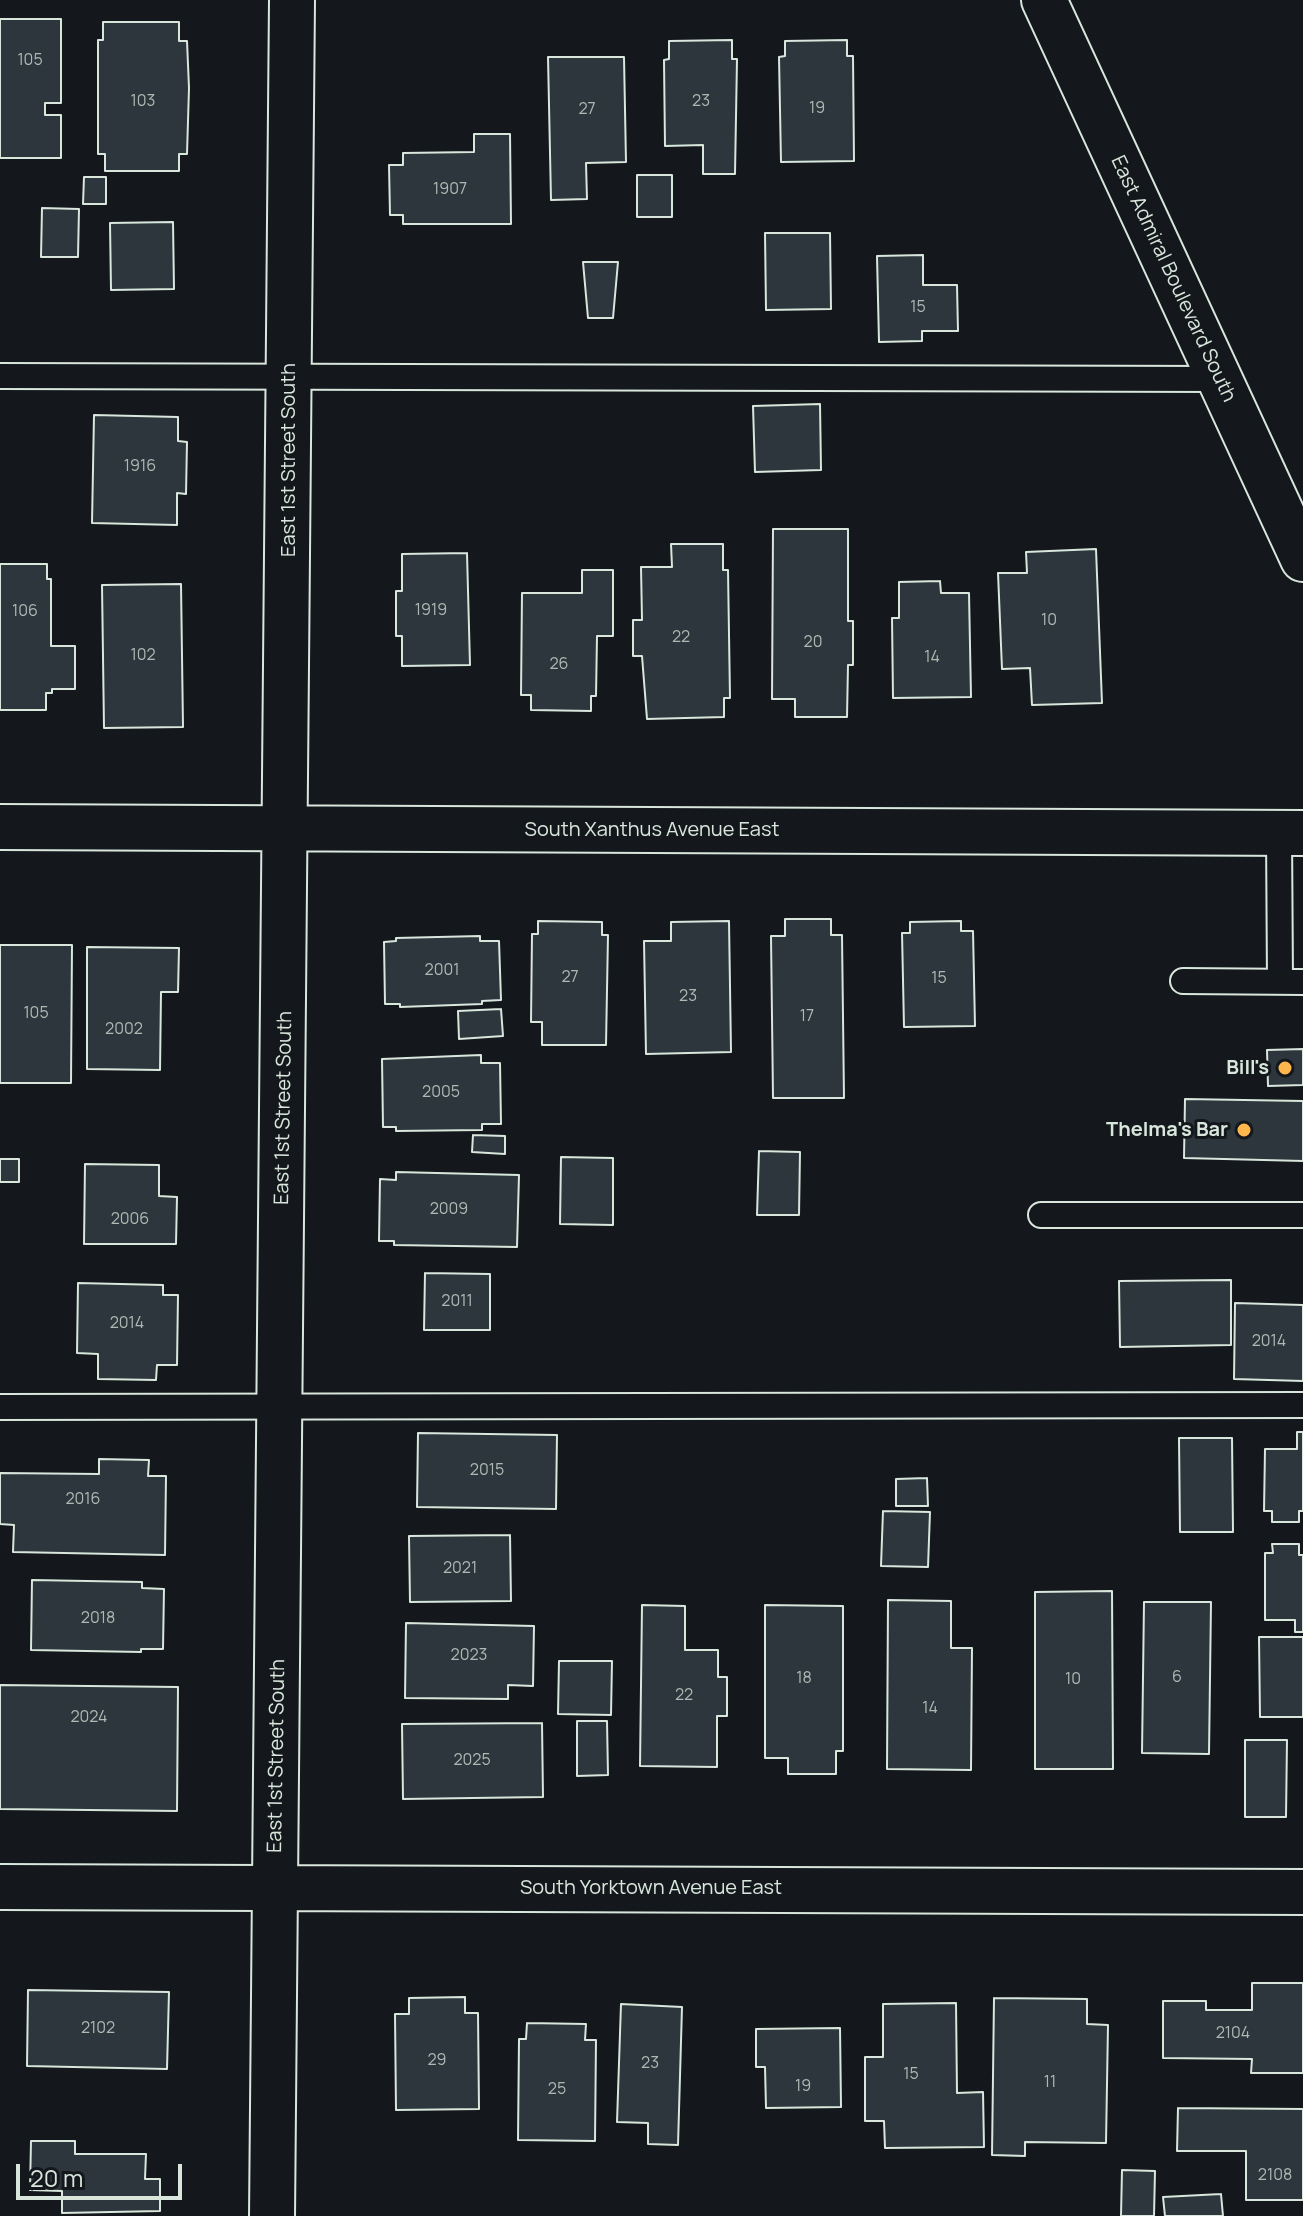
<!DOCTYPE html>
<html>
<head>
<meta charset="utf-8">
<style>
	body { margin:0 }
	#map { position:relative; width:1303px; height:2216px; overflow:hidden; background:#14181c; font-family:Manrope,sans-serif }
	canvas { display:block }
	.scale { position:absolute; left:16px; top:2164px; width:166px; height:36px; box-sizing:border-box; border:4px solid #d8e6dc; border-top:0; padding-left:10px; font-size:24px; line-height:28px; white-space:nowrap; color:#d8e6dc; -webkit-text-stroke:6px #14181c; paint-order:stroke }
</style>
</head>
<body>
<div id="map">
<canvas width="1303" height="2216"></canvas>
<div class="scale">20 m</div>
</div>
<script>
const g = document.querySelector('canvas').getContext('2d');
g.lineJoin = 'round';
function paint(path, color) { g.fillStyle = color; g.fill(path, 'evenodd'); }
const toPath = rows => new Path2D(rows.map(r => 'M' + r).join(''));
function strokePath(path, color, width, dash) { g.strokeStyle = color; g.lineWidth = width; g.lineCap = dash ? 'butt' : 'round'; g.setLineDash(dash || []); g.stroke(path); }
function drawText(font, color, halo, rows, align = 'center') {
  g.font = font + ' Manrope,sans-serif'; g.lineWidth = 6; g.setLineDash([]); g.textBaseline = 'middle'; g.strokeStyle = halo; g.fillStyle = color; for (const [text, x, y, turn = 0] of rows) {
    g.save(); g.translate(x, y); g.rotate((+turn || 0) * Math.PI / 180); g.textAlign = isNaN(turn) ? turn : align; if (halo) g.strokeText(text, 0, 0); g.fillText(text, 0, 0); g.restore();
  }
}
const building = toPath([
	[0,19,61,19,61,103,45,103,45,115,61,115,61,158,0,158,0,19],
	[103,22,179,22,179,41,187,41,189,88,187,154,179,154,179,171,105,171,105,154,98,154,98,40,103,40,103,22],
	[732,40,732,59,737,59,735,174,703,174,703,145,665,146,664,60,669,59,669,41,732,40],
	[847,40,847,56,853,56,854,161,781,162,779,57,785,56,785,41,847,40],
	[548,57,624,57,626,162,586,163,587,199,551,200,548,57],
	[474,134,510,134,511,224,403,224,403,215,390,215,389,165,403,165,403,153,474,152,474,134],
	[637,175,672,175,672,217,637,217,637,175],
	[84,177,106,177,106,204,83,204,84,177],
	[42,208,79,209,78,257,41,257,42,208],
	[173,222,174,289,111,290,110,223,173,222],
	[765,233,830,233,831,309,766,310,765,233],
	[923,255,923,285,957,285,958,331,922,331,922,341,879,342,877,256,923,255],
	[583,262,618,262,613,318,588,318,583,262],
	[820,404,821,470,755,472,753,406,820,404],
	[94,415,178,417,178,441,187,442,186,494,177,493,177,525,92,523,94,415],
	[773,529,848,529,848,621,853,621,853,665,848,665,847,717,795,717,795,699,772,699,773,529],
	[671,544,723,544,723,570,728,570,730,698,724,698,724,717,647,719,642,656,633,656,633,620,642,620,641,567,672,567,671,544],
	[1096,549,1102,703,1032,705,1030,668,1002,669,998,573,1027,573,1026,552,1096,549],
	[467,553,470,665,402,666,402,636,396,636,396,591,402,591,402,554,467,553],
	[0,564,47,564,47,579,51,579,51,646,75,646,75,689,52,689,52,693,46,693,46,710,0,710,0,564],
	[582,570,613,570,613,636,597,636,596,696,591,696,591,711,531,710,531,695,521,695,522,593,582,593,582,570],
	[940,581,941,593,969,593,971,697,893,698,892,618,899,618,899,582,940,581],
	[181,584,183,727,104,728,102,585,181,584],
	[785,919,831,919,831,935,842,935,844,1098,773,1098,771,936,785,936,785,919],
	[538,921,602,922,602,935,608,935,606,1045,542,1045,542,1022,531,1022,532,934,538,934,538,921],
	[729,921,731,1052,646,1054,644,941,671,941,671,922,729,921],
	[961,921,961,931,973,931,975,1026,904,1027,902,933,910,933,910,922,961,921],
	[480,936,480,941,499,941,501,1000,482,1001,482,1004,400,1007,400,1004,385,1004,384,942,396,941,396,938,480,936],
	[0,945,72,945,71,1083,0,1083,0,945],
	[87,947,179,948,178,992,161,992,160,1070,87,1069,87,947],
	[501,1009,503,1036,459,1039,458,1011,501,1009],
	[1303,1049,1303,1085,1268,1086,1267,1050,1303,1049],
	[481,1055,481,1063,500,1063,501,1124,482,1124,482,1130,396,1131,396,1127,383,1127,382,1059,481,1055],
	[1185,1099,1303,1101,1303,1161,1184,1158,1185,1099],
	[473,1135,505,1136,505,1154,472,1152,473,1135],
	[759,1151,800,1152,799,1215,757,1215,759,1151],
	[561,1157,613,1158,613,1225,560,1224,561,1157],
	[0,1159,19,1159,19,1182,0,1182,0,1159],
	[85,1164,159,1165,159,1196,177,1197,176,1244,84,1244,85,1164],
	[396,1172,519,1175,517,1247,394,1245,394,1241,379,1241,380,1179,396,1180,396,1172],
	[425,1273,490,1274,490,1330,424,1330,425,1273],
	[1231,1280,1231,1345,1120,1347,1119,1281,1231,1280],
	[78,1283,163,1285,163,1295,178,1295,177,1365,157,1365,156,1380,98,1379,98,1354,77,1353,78,1283],
	[1235,1303,1303,1305,1303,1381,1234,1379,1235,1303],
	[1297,1432,1303,1432,1303,1511,1299,1511,1299,1522,1272,1522,1272,1511,1264,1511,1265,1449,1297,1449,1297,1432],
	[418,1433,557,1435,556,1509,417,1507,418,1433],
	[1179,1438,1232,1438,1233,1532,1180,1532,1179,1438],
	[99,1459,149,1460,148,1476,166,1476,165,1555,13,1552,14,1525,0,1524,0,1473,99,1474,99,1459],
	[927,1478,928,1506,896,1506,896,1479,927,1478],
	[883,1511,930,1512,928,1567,881,1566,883,1511],
	[510,1535,511,1601,410,1602,409,1536,510,1535],
	[1272,1544,1299,1544,1299,1555,1303,1555,1303,1632,1295,1632,1295,1620,1265,1620,1265,1553,1273,1553,1272,1544],
	[32,1580,142,1582,142,1588,164,1589,163,1649,141,1649,141,1652,31,1650,32,1580],
	[1112,1591,1113,1769,1035,1769,1035,1592,1112,1591],
	[888,1600,951,1601,951,1648,972,1648,971,1770,887,1769,888,1600],
	[1144,1602,1211,1602,1209,1754,1142,1753,1144,1602],
	[642,1605,685,1606,685,1650,718,1650,718,1677,727,1677,727,1716,717,1716,717,1767,640,1766,642,1605],
	[765,1605,843,1606,843,1751,836,1751,836,1774,788,1774,788,1758,765,1758,765,1605],
	[406,1623,534,1626,533,1686,508,1685,508,1699,405,1698,406,1623],
	[1259,1637,1303,1637,1303,1717,1260,1717,1259,1637],
	[559,1661,612,1661,611,1715,558,1714,559,1661],
	[0,1685,178,1687,177,1811,0,1809,0,1685],
	[577,1721,607,1721,608,1775,577,1776,577,1721],
	[542,1723,543,1797,403,1799,402,1724,542,1723],
	[1245,1740,1287,1740,1286,1817,1245,1817,1245,1740],
	[1252,1983,1303,1983,1303,2073,1251,2073,1252,2059,1163,2058,1163,2001,1206,2001,1206,2010,1252,2010,1252,1983],
	[28,1990,169,1992,167,2069,27,2066,28,1990],
	[465,1997,465,2013,478,2013,479,2109,396,2110,395,2014,409,2014,409,1998,465,1997],
	[994,1998,1087,1999,1087,2024,1108,2025,1106,2143,1025,2142,1025,2156,992,2155,994,1998],
	[956,2003,957,2093,983,2092,984,2147,885,2148,884,2121,865,2121,865,2057,883,2057,883,2004,956,2003],
	[621,2004,682,2007,678,2145,648,2144,648,2123,617,2122,621,2004],
	[527,2023,586,2024,585,2040,596,2040,595,2141,518,2140,519,2039,526,2039,527,2023],
	[840,2028,841,2107,766,2108,765,2067,756,2067,756,2029,840,2028],
	[1178,2108,1303,2109,1303,2200,1246,2200,1246,2151,1177,2151,1178,2108],
	[31,2141,75,2141,75,2154,146,2154,145,2179,160,2179,160,2211,62,2213,62,2191,30,2190,31,2141],
	[1122,2170,1155,2171,1154,2216,1121,2216,1122,2170],
	[1221,2194,1223,2216,1165,2216,1163,2197,1221,2194]
]);
paint(building, '#2c363c');
strokePath(building, '#d8e6dc', 2);
const service = toPath([
	[0,376,1219,379],
	[1279,833,1280,981],
	[1183,981,1303,982],
	[1041,1215,1303,1215],
	[0,1407,1303,1405]
]);
const minor = toPath([
	[0,827,1303,833],
	[0,1887,1303,1892],
	[272,2216,292,0]
]);
const secondary = toPath([
	[1044,0,1303,559]
]);
strokePath(service, '#d8e6dc', 28);
strokePath(minor, '#d8e6dc', 48);
strokePath(secondary, '#d8e6dc', 48);
strokePath(service, '#14181c', 24);
strokePath(minor, '#14181c', 44);
strokePath(secondary, '#14181c', 44);
for (const [x, y, r, color] of [
	[1285,1068,8,"#ffb74d"],
	[1244,1130,8,"#ffb74d"]
]) { const dot = new Path2D(); dot.arc(x, y, r, 0, 2 * Math.PI); g.fillStyle = color; g.fill(dot); strokePath(dot, '#14181c', 3); }
drawText('16px', '#adbab4', null, [
	["105",30,61],
	["103",143,102],
	["23",701,102],
	["19",817,109],
	["27",587,110],
	["1907",450,190],
	["15",918,308],
	["1916",140,467],
	["1919",431,611],
	["106",25,612],
	["10",1049,621],
	["22",681,638],
	["20",813,643],
	["102",143,656],
	["14",932,658],
	["26",559,665],
	["2001",442,971],
	["27",570,978],
	["15",939,979],
	["23",688,997],
	["105",36,1014],
	["17",807,1017],
	["2002",124,1030],
	["2005",441,1093],
	["2009",449,1210],
	["2006",130,1220],
	["2011",457,1302],
	["2014",127,1324],
	["2014",1269,1342],
	["2015",487,1471],
	["2016",83,1500],
	["2021",460,1569],
	["2018",98,1619],
	["2023",469,1656],
	["6",1177,1678],
	["18",804,1679],
	["10",1073,1680],
	["22",684,1696],
	["14",930,1709],
	["2024",89,1718],
	["2025",472,1761],
	["2102",98,2029],
	["2104",1233,2034],
	["29",437,2061],
	["23",650,2064],
	["15",911,2075],
	["11",1050,2083],
	["19",803,2087],
	["25",557,2090],
	["2108",1275,2176]
]);
drawText('20px', '#d8e6dc', '#14181c', [
	["East Admiral Boulevard South",1173,279,65],
	["East 1st Street South",289,460,-90],
	["South Xanthus Avenue East",652,830],
	["East 1st Street South",284,1108,-89],
	["East 1st Street South",277,1756,-89],
	["South Yorktown Avenue East",651,1888]
]);
drawText('bold 20px', '#d8e6dc', '#14181c', [
	["Bill's",1269,1068],
	["Thelma's Bar",1228,1130]
], 'right');
</script>
</body>
</html>
